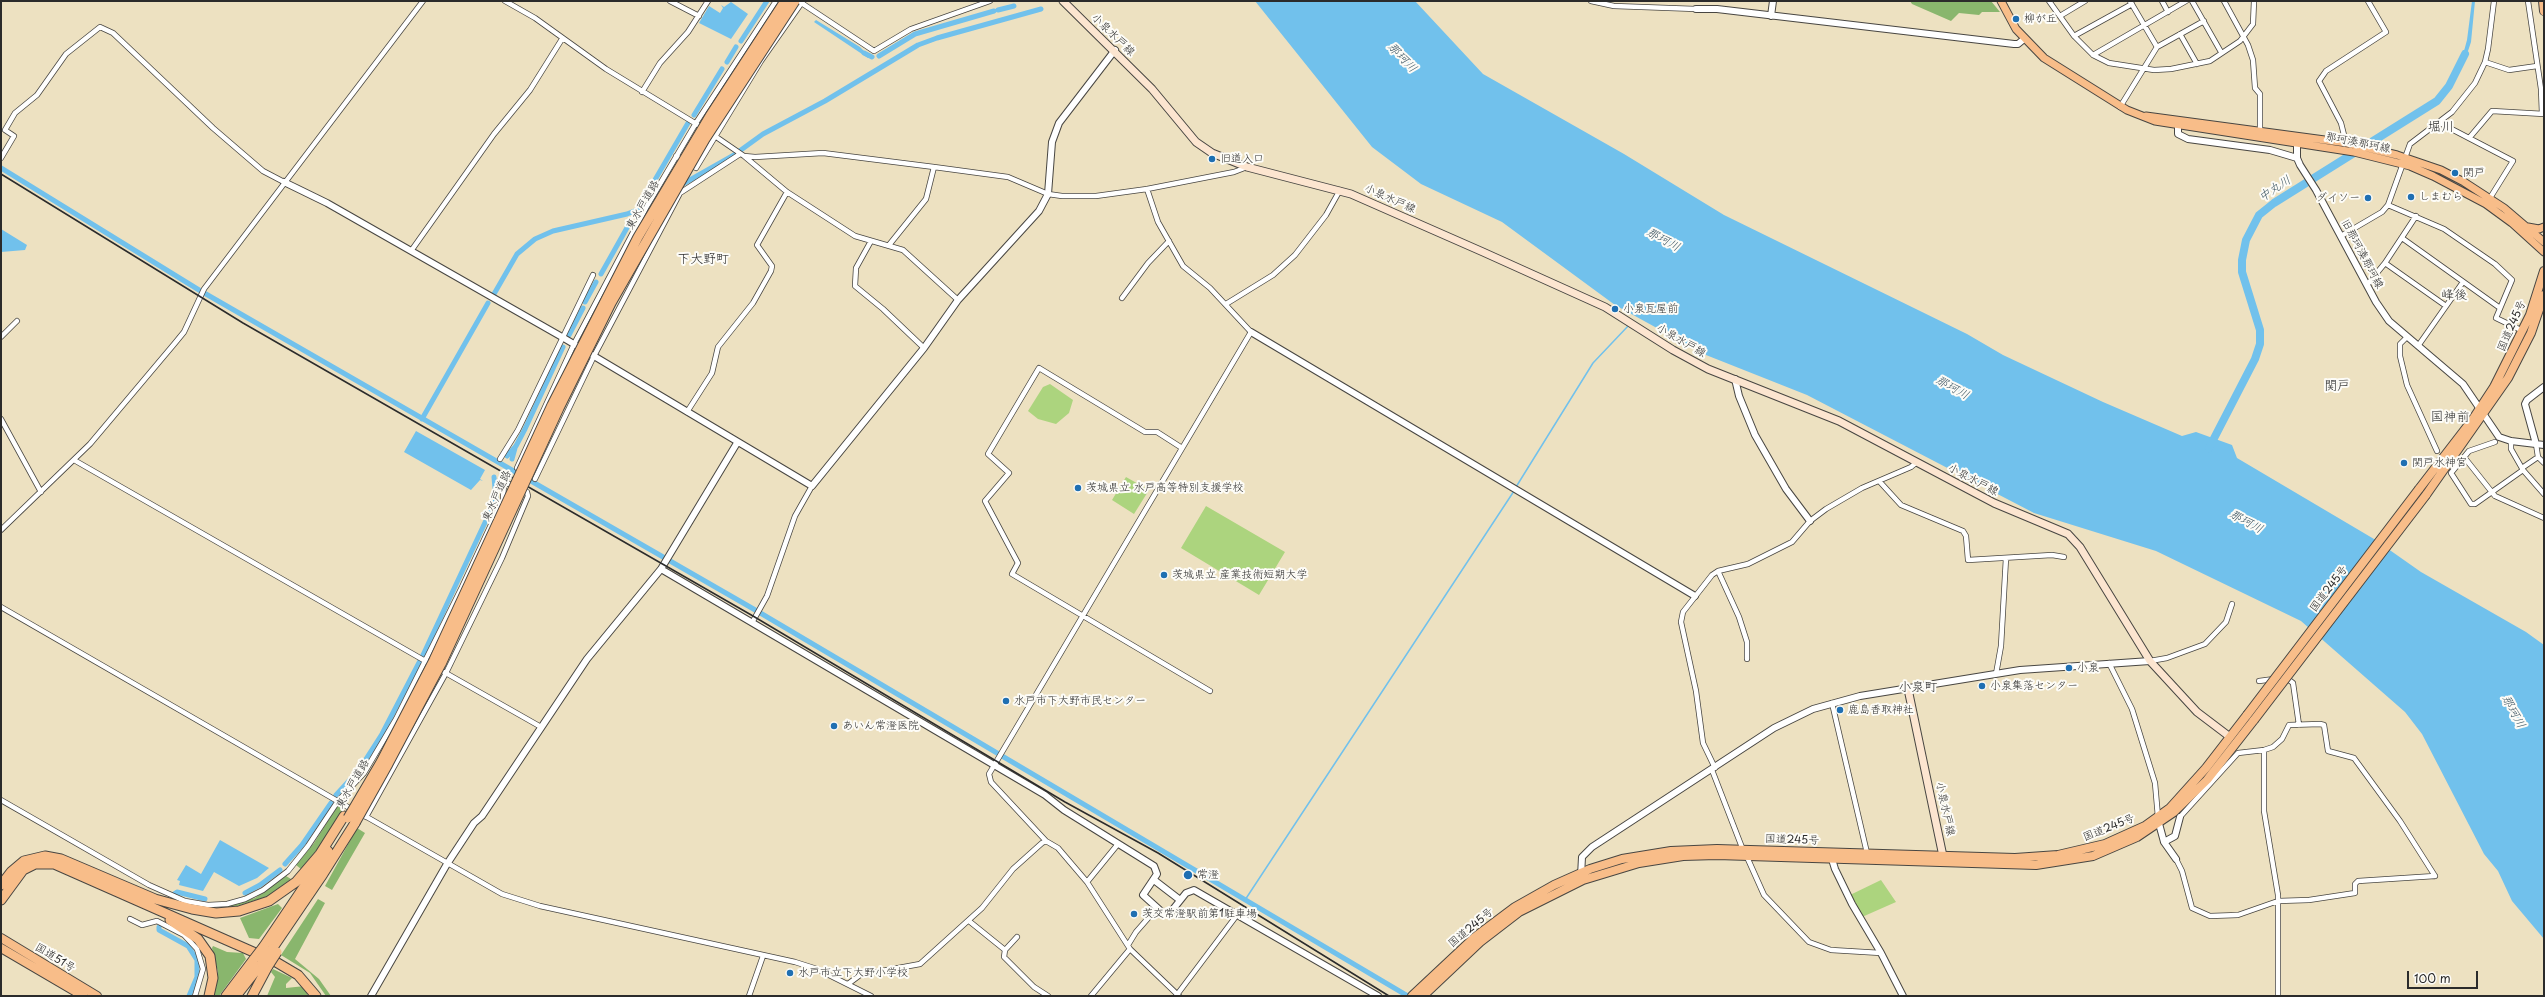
<!DOCTYPE html>
<html>
<head>
<meta charset="utf-8">
<style>
	body { margin:0 }
	#map { position:relative; width:2545px; height:997px; overflow:hidden; background:#ede1c1; font-family:"Playpen Sans",sans-serif }
	canvas { display:block }
	.frame { position:absolute; inset:0; border:2px solid #2b2b2b; pointer-events:none }
	.scale { position:absolute; left:2407px; top:971px; width:71px; height:18px; box-sizing:border-box; border:2px solid #2b2b2b; border-top:0; padding-left:5px; font-size:12px; line-height:14px; white-space:nowrap; color:#2b2b2b; -webkit-text-stroke:3px #fdfcf7; paint-order:stroke }
</style>
</head>
<body>
<div id="map">
<canvas width="2545" height="997"></canvas>
<div class="frame"></div>
<div class="scale">100 m</div>
</div>
<script>
const g = document.querySelector('canvas').getContext('2d');
g.lineJoin = 'round';
function paint(path, color) { g.fillStyle = color; g.fill(path, 'evenodd'); }
const toPath = rows => new Path2D(rows.map(r => 'M' + r).join(''));
function strokePath(path, color, width, dash) { g.strokeStyle = color; g.lineWidth = width; g.lineCap = dash ? 'butt' : 'round'; g.setLineDash(dash || []); g.stroke(path); }
function drawText(font, color, halo, rows, align = 'center') {
  g.font = font + ' "Playpen Sans","Klee One",sans-serif'; g.lineWidth = 4; g.setLineDash([]); g.textBaseline = 'middle'; g.strokeStyle = halo; g.fillStyle = color; for (const [text, x, y, turn = 0] of rows) {
    g.save(); g.translate(x, y); g.rotate((+turn || 0) * Math.PI / 180); g.textAlign = isNaN(turn) ? turn : align; if (halo) g.strokeText(text, 0, 0); g.fillText(text, 0, 0); g.restore();
  }
}
paint(toPath([
	[1050,384,1073,400,1069,413,1056,424,1038,419,1028,411,1043,387],
	[1126,477,1149,490,1134,514,1112,500],
	[1206,506,1285,552,1259,595,1181,548],
	[1881,880,1896,902,1862,917,1850,895]
]), '#acd47e');
paint(toPath([
	[1910,1,1991,1,2000,12,1982,12,1979,15,1959,13,1951,21,1912,4],
	[338,805,344,808,319,847,301,869,296,865,314,843],
	[357,828,365,833,332,890,325,886],
	[286,876,291,879,268,896,237,906,222,908,255,898],
	[318,899,325,903,295,959,319,979,331,996,326,996,310,973,281,955],
	[278,904,282,908,259,939,249,938,240,918],
	[213,946,227,952,243,953,246,959,219,996,213,996,216,988,218,972,212,948],
	[273,969,292,978,286,984,286,988,305,986,308,996,267,996,275,977,271,972]
]), '#89b66d');
paint(toPath([
	[1255,1,1415,1,1483,74,1624,154,1724,215,1967,334,2003,355,2103,402,2182,436,2196,432,2232,445,2237,458,2374,539,2421,572,2526,632,2544,645,2544,939,2512,901,2498,871,2484,854,2422,734,2405,712,2301,621,2156,551,2034,513,1807,395,1706,355,1615,305,1502,222,1421,184,1372,147],
	[2472,1,2475,1,2471,42,2464,63,2461,62,2467,40],
	[731,2,748,14,731,39,699,23,709,6,720,13,723,8,721,5,724,7],
	[816,20,860,47,869,56,868,58,814,22],
	[1,229,27,245,25,250,1,252],
	[416,431,485,470,480,479,483,481,480,480,471,490,404,452],
	[220,840,269,868,257,878,239,886,214,872,203,891,179,885,180,881,177,880,186,865,201,874]
]), '#71c1ec');
strokePath(toPath([
	[1516,487,1593,363,1629,325],
	[1245,900,1514,491]
]), '#71c1ec', 1.5);
strokePath(toPath([
	[998,10,1014,6],
	[741,41,767,1],
	[864,53,872,57],
	[879,56,915,34,994,11],
	[727,62,736,47],
	[694,115,722,69],
	[1,168,199,290,757,611,1406,995],
	[681,185,734,155,763,134,825,101,918,45,937,38,1041,9],
	[645,197,688,123],
	[601,274,628,226],
	[494,294,517,254,535,239,553,231,627,214,642,208],
	[585,302,596,282],
	[569,335,583,308],
	[422,419,488,303],
	[507,456,516,446,525,429,563,347],
	[512,459,515,448],
	[336,795,359,770,382,734,423,655,496,499,494,477],
	[285,864,302,845,331,803],
	[245,893,260,885,280,870],
	[174,894,177,892,205,899],
	[159,927,159,930,188,946,197,960,197,977,189,996]
]), '#71c1ec', 5);
strokePath(toPath([
	[2209,448,2255,359,2260,344,2260,330,2242,272,2242,260,2246,240,2259,215,2274,203,2437,101,2449,86,2465,54]
]), '#71c1ec', 8);
const minor = toPath([
	[505,1,535,18,606,69,703,128],
	[670,1,699,16],
	[1591,1,1614,6,1696,9],
	[2049,1,2074,36,2093,55,2109,63,2154,70,2171,69,2210,61,2240,41,2253,24,2254,1],
	[2130,1,2157,47],
	[2162,1,2168,12],
	[2192,1,2221,52],
	[2224,1,2248,45,2253,60,2255,88,2260,94,2260,131],
	[2528,1,2541,89,2542,114],
	[800,2,874,51,911,29,990,1],
	[2060,16,2085,1],
	[2180,34,2197,64],
	[2074,36,2132,4],
	[2093,55,2186,1],
	[2485,62,2509,70,2537,66],
	[642,92,660,63,688,32,708,1],
	[2120,107,2157,47,2204,21],
	[2440,123,2513,161,2490,198],
	[709,132,744,156,755,157,823,153,934,167,1008,177,1048,194,1062,196,1096,196,1147,189,1234,172,1247,167],
	[2470,137,2492,111,2544,114],
	[2342,143,2344,135,2341,123,2319,81,2326,71,2386,32,2368,1],
	[676,156,696,168,761,61,803,1],
	[744,156,787,192,855,236,903,250,958,300],
	[1,158,14,136,5,130,15,113,37,95,66,54,100,27,113,33,213,128,263,171,284,182],
	[2388,205,2444,229,2495,264,2512,280,2496,318,2523,331],
	[2341,236,2382,212,2388,205,2410,144,2452,112,2475,83,2485,62,2488,49,2494,1],
	[2402,238,2500,308],
	[871,241,856,268,855,286,883,309,924,348],
	[889,245,926,199,934,167],
	[411,251,494,134,530,90,562,39],
	[2385,263,2446,306],
	[2367,285,2385,263,2416,216],
	[1122,298,1148,263,1169,241],
	[1226,304,1273,275,1295,255,1326,215,1340,190],
	[1,337,17,321],
	[2407,337,2400,344,2400,356,2407,385,2437,451],
	[2418,346,2463,282],
	[687,412,712,373,718,347,753,303,771,271,772,266,757,245,787,192],
	[1,419,41,492],
	[2511,441,2511,449,2523,470,2544,494],
	[2495,442,2469,451,2451,473,2471,504,2475,504,2523,470],
	[2536,444,2538,457,2544,463],
	[1182,448,1157,432,1145,432,1039,368,988,454,1009,473,985,501,1018,563,1012,574,1210,691],
	[2464,457,2495,496,2544,518],
	[500,459,518,430,593,275],
	[74,460,427,662],
	[517,468,574,344,647,206,696,123,776,1],
	[2522,468,2538,457],
	[535,479,594,356,680,193,740,154],
	[1880,482,1901,505,1963,531,1966,536,1968,560,2052,555,2064,557],
	[1,530,90,444,175,343,184,332,204,289,423,1],
	[1718,571,1739,617,1747,642,1747,659],
	[1,607,353,810],
	[753,621,767,596,795,516,812,486],
	[2150,661,2167,658,2205,644,2226,622,2232,604],
	[2109,663,2132,709,2155,783,2158,817],
	[444,672,541,727],
	[1996,674,2001,646,2006,558],
	[2285,677,2293,683,2299,725],
	[2259,681,2274,679],
	[1832,703,1867,853],
	[2264,750,2264,811,2278,895,2278,996],
	[1715,768,1703,743,1696,691,1681,622,1683,612,1712,575,1718,571,1748,564,1792,542,1810,521,1826,509,1862,488,1911,467,1917,462],
	[1712,770,1743,850],
	[1,800,149,885,185,901,208,905,227,904,245,899,263,890,288,871,308,846,338,801,364,773,396,719,462,587,503,499,504,483,515,485],
	[365,816,502,894,540,906,795,962,817,969,871,996],
	[366,817,446,673,502,558,528,496,527,492,522,489],
	[2180,817,2238,753,2264,750,2273,747,2282,739,2289,725,2320,724,2324,725,2328,751,2354,758,2400,821,2435,876],
	[1046,841,991,782,989,774,1251,332,1210,288,1183,266,1158,222,1147,189],
	[1747,857,1764,895,1809,942,1831,950,1881,953],
	[2176,859,2182,871,2192,908,2210,916,2238,915,2278,901,2309,900,2355,893,2355,884,2358,881,2435,876],
	[1087,882,1130,949,1179,996],
	[130,919,142,925,157,921,184,935,197,949,203,969,195,996],
	[969,921,1005,950],
	[1017,937,1005,950,1004,957,1034,987,1048,996],
	[1128,945,1136,932,1157,908],
	[848,984,860,975,920,964,982,908,1013,869,1042,843,1046,841,1058,848,1087,882,1118,844],
	[749,996,763,956],
	[1091,996,1130,949],
	[1176,996,1237,915]
]);
const tertiary = toPath([
	[1696,9,1717,9,2014,44,2018,44,2024,39],
	[1771,16,1773,1],
	[2178,125,2178,134,2188,139,2270,150,2297,158],
	[2297,143,2297,158,2300,165,2316,190,2376,302,2389,321,2463,384,2499,437,2511,441,2544,445],
	[284,182,327,203,562,337,812,486,924,348,958,300,1039,211,1048,194,1052,142,1059,123,1115,50],
	[1251,332,1695,596],
	[1735,379,1739,396,1755,435,1786,489,1810,521],
	[2536,444,2525,404,2527,400,2544,387],
	[661,569,1045,795,1064,810,1154,866,1157,874,1143,895,1163,913,1170,913,1186,893,1194,890,1378,996],
	[2158,820,2164,842,2176,859],
	[2164,842,2175,836,2180,817],
	[1831,856,1835,869,1852,904,1881,953,1903,996],
	[1581,876,1582,857,1592,847,1774,728,1813,709,1860,696,2020,670,2150,661],
	[1154,880,1180,900],
	[371,996,447,864,474,823,482,816,587,659,661,569,737,443]
]);
const secondary = toPath([
	[1063,1,1152,89,1196,142,1212,153,1247,167,1351,194,1483,252,1605,307,1673,350,1708,369,1839,421,1994,503,2068,534,2080,547,2150,661,2197,712,2230,737],
	[1908,689,1944,861]
]);
const primary = toPath([
	[2001,1,2016,29,2044,58,2127,110,2155,121,2354,152,2410,166,2433,176,2486,204,2512,223,2544,252],
	[2146,116,2347,143,2397,155,2441,170,2464,182,2504,208,2544,242],
	[2528,227,2539,229,2544,227]
]);
const trunk = toPath([
	[2543,1,2544,11],
	[2419,489,2473,419,2494,387,2530,315,2544,271],
	[2426,495,2508,378,2531,333,2544,295],
	[1,938,97,996],
	[1,948,83,996],
	[1412,996,1475,937,1515,907,1554,885,1590,869,1622,859,1671,851,1717,849,2015,858,2058,855,2105,844,2145,826,2170,808,2206,768,2247,715],
	[1423,996,1480,942,1519,912,1583,880,1639,863,1683,856,1717,855,2036,865,2093,856,2137,837,2174,812,2207,780,2254,720]
]);
const motorway = toPath([
	[1,885,11,872,24,861,45,856,61,859,155,899,192,909,216,913,239,911,269,901,296,882,320,854,344,816],
	[1,900,23,870,35,864,54,864,276,962,298,975,316,996],
	[170,920,198,939,210,956,213,978,209,996],
	[264,946,328,851],
	[272,949,321,877,355,823],
	[226,996,254,959],
	[236,996,262,963],
	[252,996,268,966]
]);
strokePath(minor, '#484642', 6);
strokePath(tertiary, '#484642', 8);
strokePath(secondary, '#484642', 9);
strokePath(primary, '#484642', 9);
strokePath(trunk, '#484642', 10);
strokePath(motorway, '#484642', 11);
strokePath(minor, '#fff', 4.5);
strokePath(tertiary, '#fff', 6);
strokePath(secondary, '#fce5d0', 7);
strokePath(primary, '#f8bd89', 7);
strokePath(trunk, '#f8bd89', 8);
strokePath(motorway, '#f8bd89', 9);
strokePath(toPath([
	[1,174,243,323,753,616,1065,802,1158,853,1389,996]
]), '#2b2b2b', 1.5);
const trunkBridge = toPath([
	[2247,715,2419,489],
	[2254,720,2426,495]
]);
const motorwayBridge = toPath([
	[348,818,381,762,434,660,552,405,638,237,710,116,785,1],
	[355,823,388,764,441,664,559,408,611,303,705,139,795,1],
	[254,959,264,946],
	[262,963,272,949],
	[268,966,277,952]
]);
strokePath(trunkBridge, '#484642', 10, []);
strokePath(motorwayBridge, '#484642', 11, []);
strokePath(trunkBridge, '#f8bd89', 8);
strokePath(motorwayBridge, '#f8bd89', 9);
for (const [x, y, r, color] of [
	[2016,19,4,"#1f6fb2"],
	[1212,159,4,"#1f6fb2"],
	[2455,173,4,"#1f6fb2"],
	[2411,197,4,"#1f6fb2"],
	[2368,198,4,"#1f6fb2"],
	[1615,309,4,"#1f6fb2"],
	[2404,463,4,"#1f6fb2"],
	[1078,488,4,"#1f6fb2"],
	[1164,575,4,"#1f6fb2"],
	[2069,668,4,"#1f6fb2"],
	[1982,686,4,"#1f6fb2"],
	[1006,701,4,"#1f6fb2"],
	[1840,710,4,"#1f6fb2"],
	[834,726,4,"#1f6fb2"],
	[1188,875,5,"#1f6fb2"],
	[1134,914,4,"#1f6fb2"],
	[790,973,4,"#1f6fb2"]
]) { const dot = new Path2D(); dot.arc(x, y, r, 0, 2 * Math.PI); g.fillStyle = color; g.fill(dot); strokePath(dot, '#fdfcf7', 1.5); }
drawText('11px', '#2b2b2b', '#fdfcf7', [
	["柳が丘",2024,19],
	["旧道入口",1220,159],
	["関戸",2463,173],
	["しまむら",2419,197],
	["ダイソー",2360,198,"right"],
	["小泉瓦屋前",1623,309],
	["関戸水神宮",2412,463],
	["茨城県立 水戸高等特別支援学校",1086,488],
	["茨城県立 産業技術短期大学",1172,575],
	["小泉",2077,668],
	["小泉集落センター",1990,686],
	["水戸市下大野市民センター",1014,701],
	["鹿島香取神社",1848,710],
	["あいん常澄医院",842,726],
	["常澄",1197,875],
	["茨交常澄駅前第1駐車場",1142,914],
	["水戸市立下大野小学校",798,973]
], 'left');
drawText('11px', '#2b2b2b', '#fdfcf7', [
	["小泉水戸線",1113,35,44],
	["那珂湊那珂線",2358,143,11],
	["小泉水戸線",1390,199,24],
	["東水戸道路",643,205,-60],
	["旧那珂湊那珂線",2362,254,62],
	["国道245号",2512,326,-66],
	["小泉水戸線",1681,341,30],
	["小泉水戸線",1973,480,28],
	["東水戸道路",497,496,-66],
	["国道245号",2329,589,-53],
	["東水戸道路",353,784,-60],
	["小泉水戸線",1945,809,78],
	["国道245号",2109,828,-22],
	["国道245号",1792,840,2],
	["国道245号",1471,928,-40],
	["国道51号",55,958,31]
]);
drawText('italic 12px', '#405865', '#fdfcf7', [
	["那珂川",1402,58,46],
	["中丸川",2275,189,-34],
	["那珂川",1663,240,28],
	["那珂川",1952,388,29],
	["那珂川",2246,522,28],
	["那珂川",2513,712,61]
]);
drawText('13px', '#2b2b2b', '#fdfcf7', [
	["堀川",2441,127],
	["下大野町",703,259],
	["峰後",2454,295],
	["関戸",2337,386],
	["国神前",2450,417],
	["小泉町",1918,687]
]);
</script>
</body>
</html>
